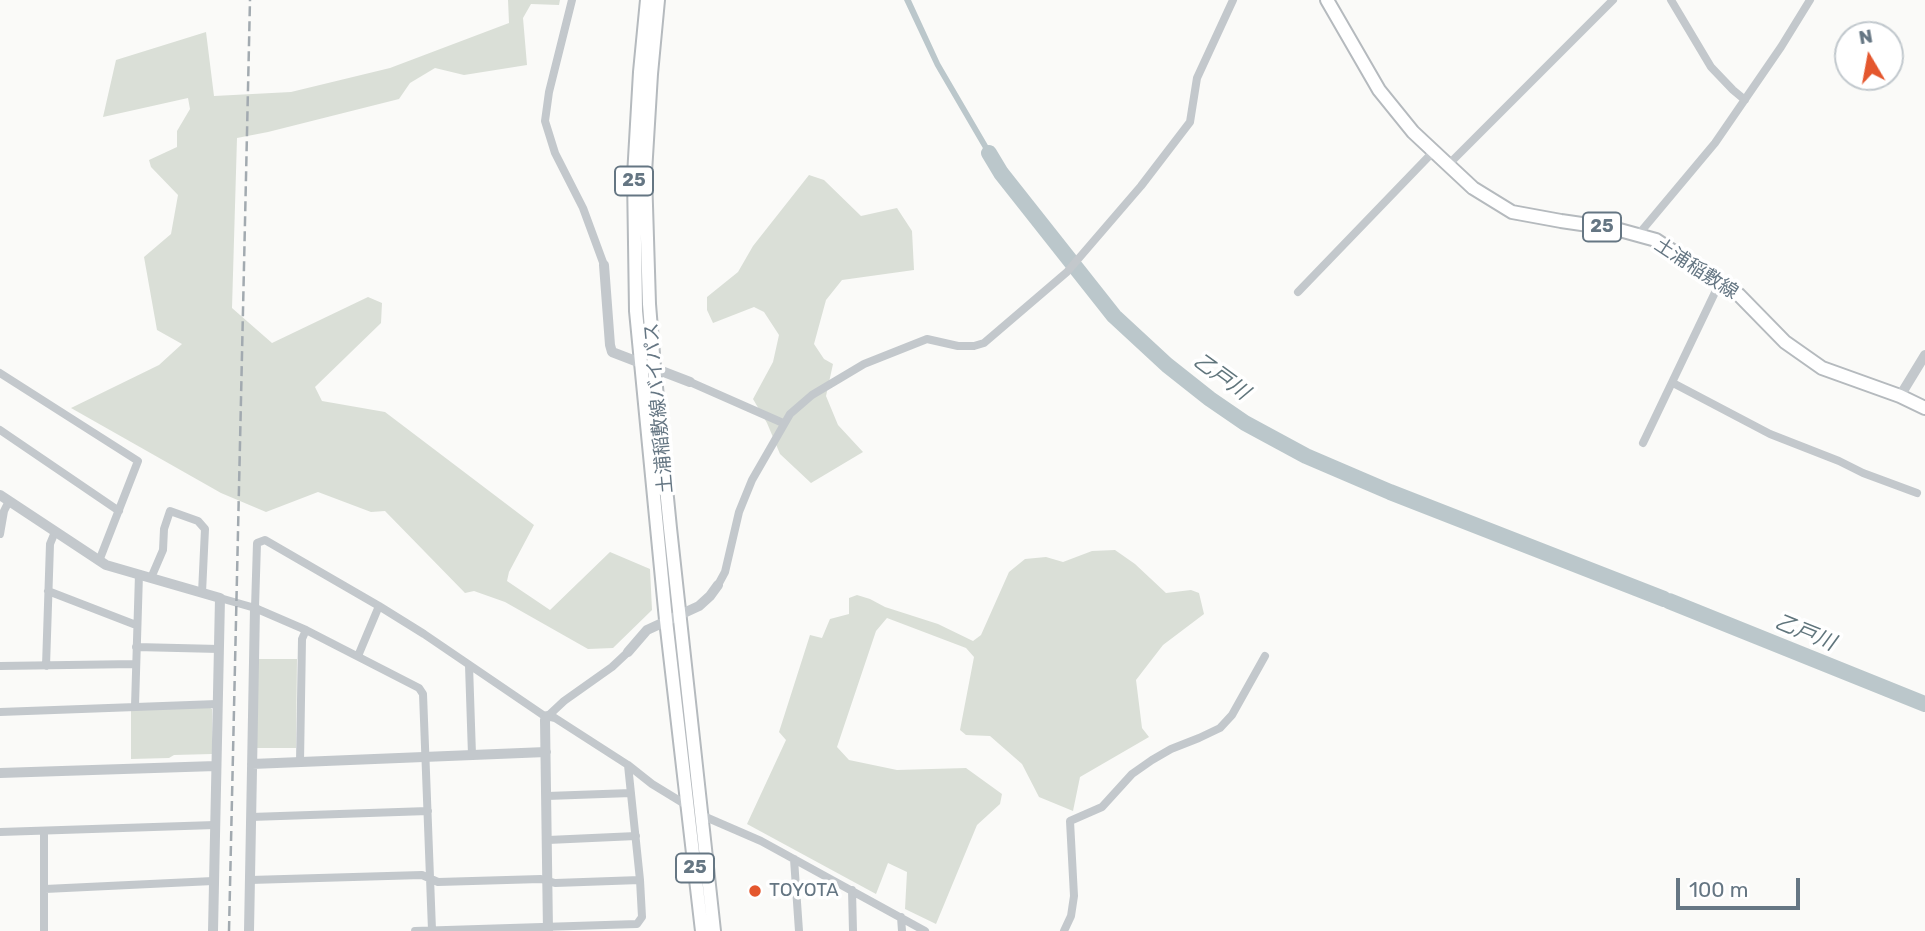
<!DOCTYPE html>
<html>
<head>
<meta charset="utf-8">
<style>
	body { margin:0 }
	#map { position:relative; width:1925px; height:931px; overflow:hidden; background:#fafaf8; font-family:Rubik,sans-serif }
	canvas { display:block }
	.north { position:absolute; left:1834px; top:21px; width:70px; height:70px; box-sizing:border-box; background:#fff; border:2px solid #c1c8cd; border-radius:50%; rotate:350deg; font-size:19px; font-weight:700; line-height:28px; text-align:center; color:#657683 }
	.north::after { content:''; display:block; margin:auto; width:24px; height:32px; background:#e4572e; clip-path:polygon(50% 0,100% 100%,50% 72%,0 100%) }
	.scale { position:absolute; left:1676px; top:878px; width:124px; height:32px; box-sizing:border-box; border:4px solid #657683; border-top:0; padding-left:9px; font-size:21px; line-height:24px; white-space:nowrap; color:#657683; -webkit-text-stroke:5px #fff; paint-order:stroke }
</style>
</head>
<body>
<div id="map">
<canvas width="1925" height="931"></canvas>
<div class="north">N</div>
<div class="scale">100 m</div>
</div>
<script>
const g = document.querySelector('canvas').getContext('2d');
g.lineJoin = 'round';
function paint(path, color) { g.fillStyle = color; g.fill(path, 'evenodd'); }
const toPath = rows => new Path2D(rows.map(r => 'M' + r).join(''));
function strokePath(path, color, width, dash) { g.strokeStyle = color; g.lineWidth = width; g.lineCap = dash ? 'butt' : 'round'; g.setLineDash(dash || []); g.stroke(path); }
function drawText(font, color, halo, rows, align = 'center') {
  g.font = font + ' Rubik,"Noto Sans JP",sans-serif'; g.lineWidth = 7; g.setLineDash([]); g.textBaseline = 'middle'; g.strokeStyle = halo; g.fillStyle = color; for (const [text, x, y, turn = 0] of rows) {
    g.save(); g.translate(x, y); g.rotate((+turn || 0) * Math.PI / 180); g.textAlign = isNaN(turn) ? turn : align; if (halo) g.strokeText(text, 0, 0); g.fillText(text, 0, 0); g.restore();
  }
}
paint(toPath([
	[508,0,560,0,559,5,531,4,523,18,527,65,464,75,435,68,410,83,399,99,268,132,237,138,232,308,272,343,368,297,382,303,381,323,315,387,322,401,385,412,534,525,509,572,507,581,550,610,610,552,650,569,652,610,613,648,588,649,505,602,474,591,465,593,385,511,371,512,318,492,266,512,221,493,71,408,159,365,182,344,157,330,144,257,171,234,178,195,151,167,149,160,177,147,177,131,190,109,188,98,103,117,116,60,206,32,214,96,291,92,390,68,509,23],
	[809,175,824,180,861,216,897,208,912,231,914,270,842,280,826,300,814,344,824,359,833,364,826,396,838,425,863,452,811,483,780,454,767,423,753,399,773,362,779,335,764,312,754,307,713,323,707,310,707,297,738,272,753,246],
	[1115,550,1135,564,1166,593,1191,590,1199,593,1204,614,1163,645,1136,680,1142,728,1149,737,1080,777,1073,811,1039,797,1022,764,990,736,966,735,960,730,974,657,966,648,887,618,876,631,837,747,849,760,897,770,966,768,1002,794,1000,804,977,825,936,924,905,909,907,872,888,863,876,894,747,824,786,740,779,732,810,635,822,638,830,619,849,614,849,598,857,595,870,599,885,607,938,624,973,641,981,635,1009,572,1025,559,1046,557,1063,562,1092,551],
	[257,659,297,659,296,748,255,748],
	[208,706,212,709,212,754,174,755,169,758,131,759,131,709]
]), '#dadfd7');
paint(toPath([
	[904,0,911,0,940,63,1003,171,998,174,935,66]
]), '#bbc7cb');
strokePath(toPath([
	[989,153,1001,173,1114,316,1167,365,1210,399,1245,423,1306,456,1390,492,1664,599],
	[1669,601,1925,704]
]), '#bbc7cb', 16);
const primary = toPath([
	[647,0,640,72,634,176,636,311,666,620,702,931],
	[658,0,651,74,645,173,649,304,654,367,670,528,714,931],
	[1327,0,1379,90,1413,132,1473,188,1512,212,1561,221,1616,229,1656,240,1739,295,1785,342,1822,368,1900,396,1925,408]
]);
strokePath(primary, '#b5babe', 16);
strokePath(toPath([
	[572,0,549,92,545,121,555,153,583,208,604,265],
	[1671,0,1711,67,1733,90,1745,100],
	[1448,165,1613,0],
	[1638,235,1715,143,1781,47,1810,0],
	[1298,292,1434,151],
	[0,373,138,461,99,561],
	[690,382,783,423],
	[1673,383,1770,434,1839,461,1863,473,1917,493],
	[0,430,119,511],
	[1643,443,1720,282],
	[0,534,4,511,9,501],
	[151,578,163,550,164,529,170,511,198,521,205,529,202,593],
	[718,585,725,572,739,512,752,480,790,414,812,395,864,364,927,339,958,346,974,346,984,343,1067,272,1141,186,1190,122,1197,78,1233,0],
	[48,591,136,625],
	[220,598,255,608,306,630,419,688,423,694,432,930],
	[255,608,257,543,265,540,379,606,424,634,543,715,555,718,628,765,652,784,688,806],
	[136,647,219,649],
	[358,656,379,606],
	[469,665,472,755],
	[0,666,136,664],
	[46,666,50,544,55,532],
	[135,706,139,574],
	[0,712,217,704],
	[548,716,564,701,612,667,628,652],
	[300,762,302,639,306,630],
	[547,796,631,793],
	[701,815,761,841,925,931],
	[251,817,428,811],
	[44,831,44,931],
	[0,832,215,825],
	[548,840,636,836],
	[794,859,799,931],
	[250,880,422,875,438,882,541,879,555,883,640,880],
	[45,889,213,881],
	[852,890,853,931],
	[901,917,902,931],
	[415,931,637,924,642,917,640,880,628,765],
	[1064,931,1071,916,1074,896,1070,821,1102,807,1132,774,1152,760,1171,749,1199,738,1220,728,1232,715,1265,656]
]), '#c3c8cc', 8);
strokePath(toPath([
	[604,265,610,345,612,352,690,382],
	[1900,396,1925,355],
	[0,495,106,565,220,598,213,931],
	[628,652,647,630,699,606,710,596,718,585],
	[252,764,546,752],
	[0,773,216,766],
	[249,931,255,608],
	[548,931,545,720,548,716]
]), '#c3c8cc', 10);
strokePath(primary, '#fff', 12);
strokePath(toPath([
	[229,931,250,0]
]), '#a2aab0', 2.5, [10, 5]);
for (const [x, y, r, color] of [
	[755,891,7,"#e4572e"]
]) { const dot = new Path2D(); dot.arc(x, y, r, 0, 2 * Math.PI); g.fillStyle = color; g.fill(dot); strokePath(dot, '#fff', 2.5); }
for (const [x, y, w] of [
	[634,181,38],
	[1602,227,38],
	[695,868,38]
]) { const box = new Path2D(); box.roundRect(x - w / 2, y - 14.5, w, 29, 5); g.fillStyle = '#fff'; g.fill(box); strokePath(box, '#657683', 2); }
drawText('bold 18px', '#657683', null, [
	["25",634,181],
	["25",1602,227],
	["25",695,868]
]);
drawText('19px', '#657683', '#fff', [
	["土浦稲敷線",1696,269,33],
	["土浦稲敷線バイパス",659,408,-95]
]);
drawText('19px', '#657683', '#fff', [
	["TOYOTA",769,891]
], 'left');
drawText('italic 21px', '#60757c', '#fff', [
	["乙戸川",1221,377,36],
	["乙戸川",1805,633,22]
]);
</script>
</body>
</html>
